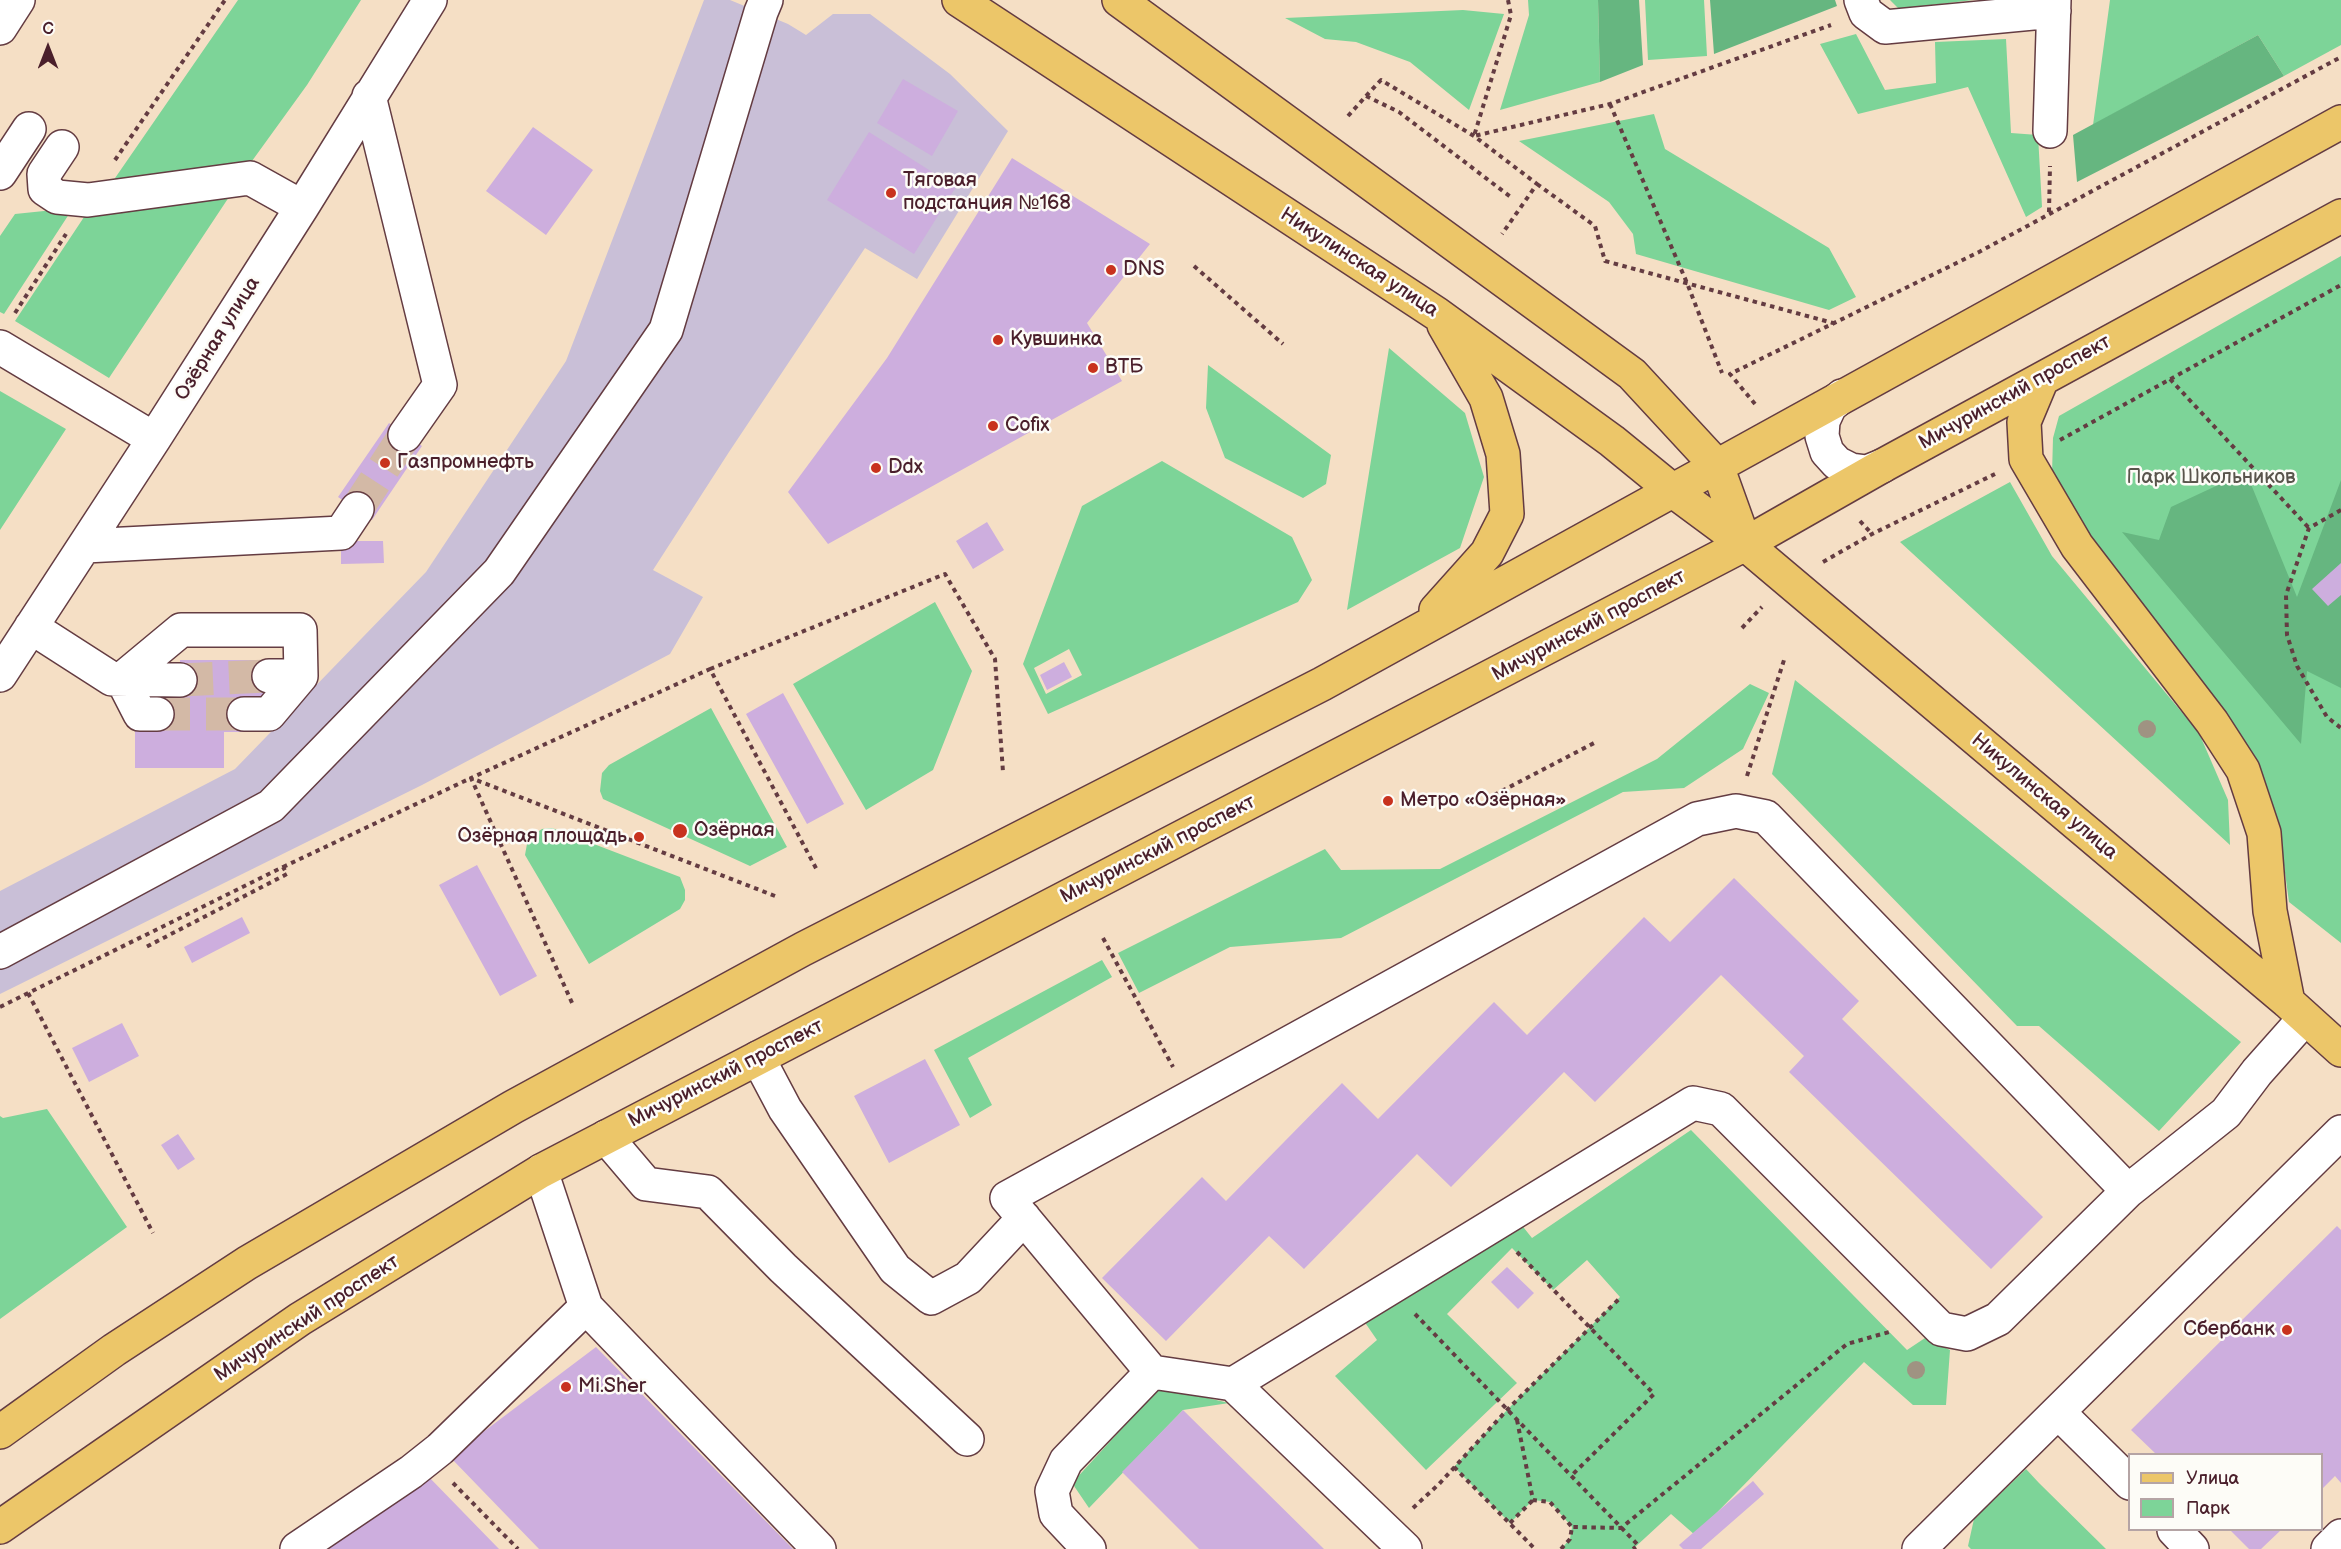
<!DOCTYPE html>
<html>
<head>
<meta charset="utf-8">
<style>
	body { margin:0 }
	#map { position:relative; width:2341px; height:1549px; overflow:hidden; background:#f5dfc5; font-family:"Balsamiq Sans",sans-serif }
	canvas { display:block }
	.legend { position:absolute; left:2128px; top:1453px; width:195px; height:78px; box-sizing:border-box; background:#fdfcf7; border:2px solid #b5a4a5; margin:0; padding:8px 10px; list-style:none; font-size:18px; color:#4a1f2b }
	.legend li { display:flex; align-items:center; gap:12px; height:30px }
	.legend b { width:30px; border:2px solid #b5a4a5 }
	.north { position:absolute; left:18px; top:18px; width:60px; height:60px; -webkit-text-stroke:4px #fdfcf7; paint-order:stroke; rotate:0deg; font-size:16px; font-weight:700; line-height:24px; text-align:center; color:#4a1f2b }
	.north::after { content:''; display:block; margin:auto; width:21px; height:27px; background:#4a1f2b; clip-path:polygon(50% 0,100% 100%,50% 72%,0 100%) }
</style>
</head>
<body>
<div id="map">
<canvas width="2341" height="1549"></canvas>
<ul class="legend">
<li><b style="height:8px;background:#ecc669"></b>Улица</li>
<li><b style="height:16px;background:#7dd498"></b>Парк</li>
</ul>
<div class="north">С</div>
</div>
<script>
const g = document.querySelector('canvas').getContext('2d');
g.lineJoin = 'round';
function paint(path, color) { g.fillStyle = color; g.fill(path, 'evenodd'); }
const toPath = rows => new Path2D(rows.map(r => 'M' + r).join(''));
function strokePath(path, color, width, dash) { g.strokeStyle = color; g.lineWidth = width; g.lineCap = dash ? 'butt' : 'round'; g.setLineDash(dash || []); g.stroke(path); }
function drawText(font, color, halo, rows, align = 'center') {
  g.font = font + ' "Balsamiq Sans",sans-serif'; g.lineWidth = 5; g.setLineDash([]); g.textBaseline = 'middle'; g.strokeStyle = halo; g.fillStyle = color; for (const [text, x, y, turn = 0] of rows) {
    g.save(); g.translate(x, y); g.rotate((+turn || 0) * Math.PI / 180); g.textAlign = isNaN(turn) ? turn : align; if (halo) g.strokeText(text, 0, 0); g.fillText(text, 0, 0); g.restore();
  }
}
paint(toPath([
	[704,0,730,0,788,24,806,35,833,14,870,14,950,74,1008,131,917,279,865,248,729,452,653,570,703,597,670,654,422,785,0,994,0,891,235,769,426,572,566,361]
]), '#c9bfd7');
paint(toPath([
	[238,0,361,0,307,85,252,161,113,181],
	[1528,0,1598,0,1600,82,1500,110,1529,15],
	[1645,0,1704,0,1707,56,1648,60],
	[1890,0,1973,0,1899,9],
	[2110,0,2341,0,2341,45,2284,76,2258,35,2093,125],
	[1463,10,1504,14,1469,110,1410,62,1356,42,1325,39,1285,18],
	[1856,34,1885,90,1936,83,1935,42,2006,39,2011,133,2038,135,2042,207,2026,217,1968,87,1858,114,1820,44],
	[1654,114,1665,149,1829,248,1856,297,1829,310,1636,254,1633,234,1609,202,1519,141],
	[229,197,109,378,15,321,92,205],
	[73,208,4,314,0,312,0,236,15,214],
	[2341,256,2341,943,2289,902,2278,821,2255,756,2082,524,2052,474,2053,438,2059,416],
	[1389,348,1465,413,1484,477,1460,548,1347,610],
	[1208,365,1331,455,1326,484,1303,498,1225,458,1206,408],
	[0,391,66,429,0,530],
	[1162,461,1292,537,1312,580,1298,602,1048,714,1023,664,1082,506],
	[1069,649,1082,675,1046,694,1034,668],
	[2010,482,2052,556,2199,733,2228,800,2230,845,1900,542],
	[935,602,972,671,933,770,866,810,793,684],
	[1795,680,2241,1042,2159,1131,2039,1026,2017,1026,1772,774],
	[1750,684,1769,693,1743,749,1684,788,1623,792,1341,938,1230,947,1139,993,1118,953,1325,849,1341,870,1440,869,1657,759],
	[711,708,787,847,750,866,603,799,600,791,602,773,609,765],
	[552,828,680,877,685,890,685,900,680,909,589,964,525,855,527,844,533,835,542,829],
	[1102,960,1112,977,968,1058,992,1105,970,1118,934,1050],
	[47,1109,127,1227,0,1319,0,1116,3,1118],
	[1691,1130,1907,1350,1925,1338,1950,1350,1946,1405,1913,1405,1864,1362,1695,1535,1671,1514,1633,1549,1561,1549,1570,1539,1572,1527,1550,1502,1533,1500,1510,1523,1454,1467,1507,1410,1620,1297,1587,1260,1553,1290,1512,1248,1447,1314,1517,1383,1426,1470,1335,1376,1377,1340,1355,1308,1512,1213,1532,1238],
	[1160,1387,1229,1403,1183,1410,1089,1508,1072,1483],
	[2026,1469,2039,1483,2106,1549,1971,1549,1968,1546,1974,1519]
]), '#7dd498');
paint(toPath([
	[1598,0,1639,0,1643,65,1600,82],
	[1710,0,1835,0,1837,6,1714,54],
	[2258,35,2284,76,2077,182,2073,135],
	[2246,472,2297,597,2341,480,2341,688,2307,671,2301,744,2122,532,2159,540,2171,507]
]), '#66b680');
paint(toPath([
	[903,79,958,111,932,156,877,123],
	[533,127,593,170,546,235,486,191],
	[869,132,956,187,914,254,827,200],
	[1012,158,1150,244,1087,323,1122,381,828,544,788,492,887,358],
	[389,423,422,446,372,520,338,497],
	[987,522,1004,550,973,569,956,541],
	[341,541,383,541,384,563,341,564],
	[2341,563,2341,595,2328,606,2312,589],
	[180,660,269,660,270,698,244,698,244,732,224,732,224,768,135,768,135,730,157,730,157,696,180,696],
	[1064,662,1072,677,1047,690,1040,675],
	[783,693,844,804,807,824,746,714],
	[477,865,537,976,500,996,439,885],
	[1734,878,1859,1001,1842,1019,2043,1217,1991,1269,1789,1072,1804,1056,1721,975,1595,1102,1564,1072,1451,1187,1417,1154,1304,1269,1269,1236,1166,1341,1102,1278,1202,1177,1226,1201,1342,1083,1378,1119,1494,1002,1527,1035,1644,917,1670,942],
	[242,917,250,933,192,963,184,947],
	[122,1023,139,1056,89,1082,72,1048],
	[925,1059,960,1125,889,1163,854,1096],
	[178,1134,195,1159,178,1170,161,1145],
	[2337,1226,2341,1230,2341,1483,2335,1476,2322,1489,2322,1454,2156,1454,2131,1430],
	[1507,1267,1534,1293,1518,1309,1491,1282],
	[596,1347,793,1549,539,1549,450,1457],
	[1183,1410,1324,1549,1199,1549,1122,1472],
	[426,1474,499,1549,327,1549],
	[1753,1481,1764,1494,1701,1549,1683,1549,1679,1545],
	[2230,1530,2281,1530,2261,1549,2249,1549]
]), '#cdaede');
strokePath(toPath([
	[357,509,405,435],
	[180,680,269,676],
	[157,714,244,714]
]), '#d3b9a6', 33, [33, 16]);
const minor = toPath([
	[1861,0,1866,13,1885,27,2054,11],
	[0,28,18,0],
	[369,96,440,385,405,435],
	[2050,131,2054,0],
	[62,147,44,174,45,189,57,197,88,200,250,178,302,207],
	[0,173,29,129],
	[0,347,154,439],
	[1842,396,1830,406,1823,421,1822,436,1827,452,1837,463,1851,470,1867,472,1882,466],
	[85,546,341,533,357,509],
	[31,627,112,679,180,680],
	[0,675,154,439,302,207,430,0],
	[157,714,140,714,122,679,181,630,300,630,301,676,269,676],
	[244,714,269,714,301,676],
	[0,952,271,806,499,572,666,330,761,12,766,0],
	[758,1058,785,1109,895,1269,931,1298,968,1278,1024,1218],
	[606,1137,646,1184,708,1192,783,1268,967,1439],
	[2128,1191,1766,817,1736,811,1697,819,1007,1198,1152,1372,1233,1384,1693,1103,1721,1109,1941,1329,1967,1334,1998,1319,2128,1191,2226,1113,2257,1072,2305,1018],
	[586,1307,819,1549],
	[1233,1384,1405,1549],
	[2058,1412,2130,1483],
	[2174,1530,2192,1549],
	[297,1549,411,1472,440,1449,586,1307,541,1171],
	[1089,1549,1056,1514,1052,1491,1066,1461,1152,1372],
	[1919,1549,2341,1132],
	[2328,1549,2341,1536]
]);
const major = toPath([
	[959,0,1437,314,1612,441,1672,490,1745,544,2288,1002,2341,1050],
	[1119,0,1632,374,1717,466,1745,544],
	[2042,379,2024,422,2026,459,2077,546,2212,722,2243,770,2264,833,2270,911,2288,1002],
	[1436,610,1487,553,1507,514,1503,454,1486,398,1444,325],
	[0,1432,114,1350,247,1263,513,1107,803,949,1322,684,2341,122],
	[0,1527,300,1319,541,1171,1745,544,1882,466,2341,216]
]);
strokePath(minor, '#643c42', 36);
strokePath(major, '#643c42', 36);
strokePath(toPath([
	[1508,0,1511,15,1474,136,1610,104,1831,25],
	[1366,96,1381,80,1474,136,1537,184,1502,234],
	[1610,104,1687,283,1722,373],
	[1348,116,1366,96,1399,112,1512,198],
	[115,160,225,0],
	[1537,184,1595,226,1605,261,1833,323],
	[2049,212,2050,166],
	[1194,266,1283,344],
	[15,313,66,234],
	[2170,379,2309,528],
	[1755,404,1730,374,1979,252,2341,57],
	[2060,440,2341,285],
	[2341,510,2309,528,2286,595,2287,635,2297,666,2327,717,2341,728],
	[1860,521,1872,534],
	[1823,562,1872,534,1995,474],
	[1742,628,1762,607],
	[710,669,945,574,995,659,1003,772],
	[1747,776,1784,660],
	[1494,795,1596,742],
	[283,867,471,778,573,1005],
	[775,896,471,778,710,669,818,872],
	[1103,938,1173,1067],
	[28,993,153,1233],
	[0,1007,283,867,287,874,146,947],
	[1517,1252,1654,1394,1571,1476],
	[1415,1314,1638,1545,1633,1549],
	[1517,1420,1533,1500,1550,1502,1572,1527],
	[1454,1467,1535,1549],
	[453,1483,518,1549],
	[1413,1508,1439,1484,1507,1410,1621,1297],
	[1510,1523,1533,1500],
	[1561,1549,1570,1539,1572,1527,1621,1528,1847,1344,1889,1332,1891,1329]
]), '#643c42', 4, [4.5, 4.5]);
strokePath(minor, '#fff', 33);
strokePath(major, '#ecc669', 33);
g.fillStyle = '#9f9382';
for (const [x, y] of [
	[2147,729],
	[1916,1370]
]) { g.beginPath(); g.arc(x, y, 9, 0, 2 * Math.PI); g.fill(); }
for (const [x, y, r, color] of [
	[891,193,6,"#c8321e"],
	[1111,270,6,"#c8321e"],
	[998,340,6,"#c8321e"],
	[1093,368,6,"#c8321e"],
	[993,426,6,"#c8321e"],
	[385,463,6,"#c8321e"],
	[876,468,6,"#c8321e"],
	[1388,801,6,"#c8321e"],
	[680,831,8,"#c8321e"],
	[639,837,6,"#c8321e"],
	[2287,1330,6,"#c8321e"],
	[566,1387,6,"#c8321e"]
]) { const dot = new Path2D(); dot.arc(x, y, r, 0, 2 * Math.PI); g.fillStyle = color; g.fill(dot); strokePath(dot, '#fdfcf7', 2); }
drawText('20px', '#4a1f2b', '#fdfcf7', [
	["Тяговая",903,181],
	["подстанция №168",903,204],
	["DNS",1123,270],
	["Кувшинка",1010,340],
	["ВТБ",1105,368],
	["Cofix",1005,426],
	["Газпромнефть",397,463],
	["Ddx",888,468],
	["Метро «Озёрная»",1400,801],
	["Озёрная",694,831],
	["Озёрная площадь",627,837,"right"],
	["Сбербанк",2275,1330,"right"],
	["Mi.Sher",578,1387]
], 'left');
drawText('20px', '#4a1f2b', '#fdfcf7', [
	["Никулинская улица",1359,263,33],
	["Озёрная улица",218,339,-58],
	["Мичуринский проспект",2015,393,-29],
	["Мичуринский проспект",1589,626,-28],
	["Никулинская улица",2044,797,40],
	["Мичуринский проспект",1158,850,-27],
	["Мичуринский проспект",726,1074,-27],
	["Мичуринский проспект",307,1319,-33]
]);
drawText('20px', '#59554c', '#fdfcf7', [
	["Парк Школьников",2211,478]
]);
</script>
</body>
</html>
